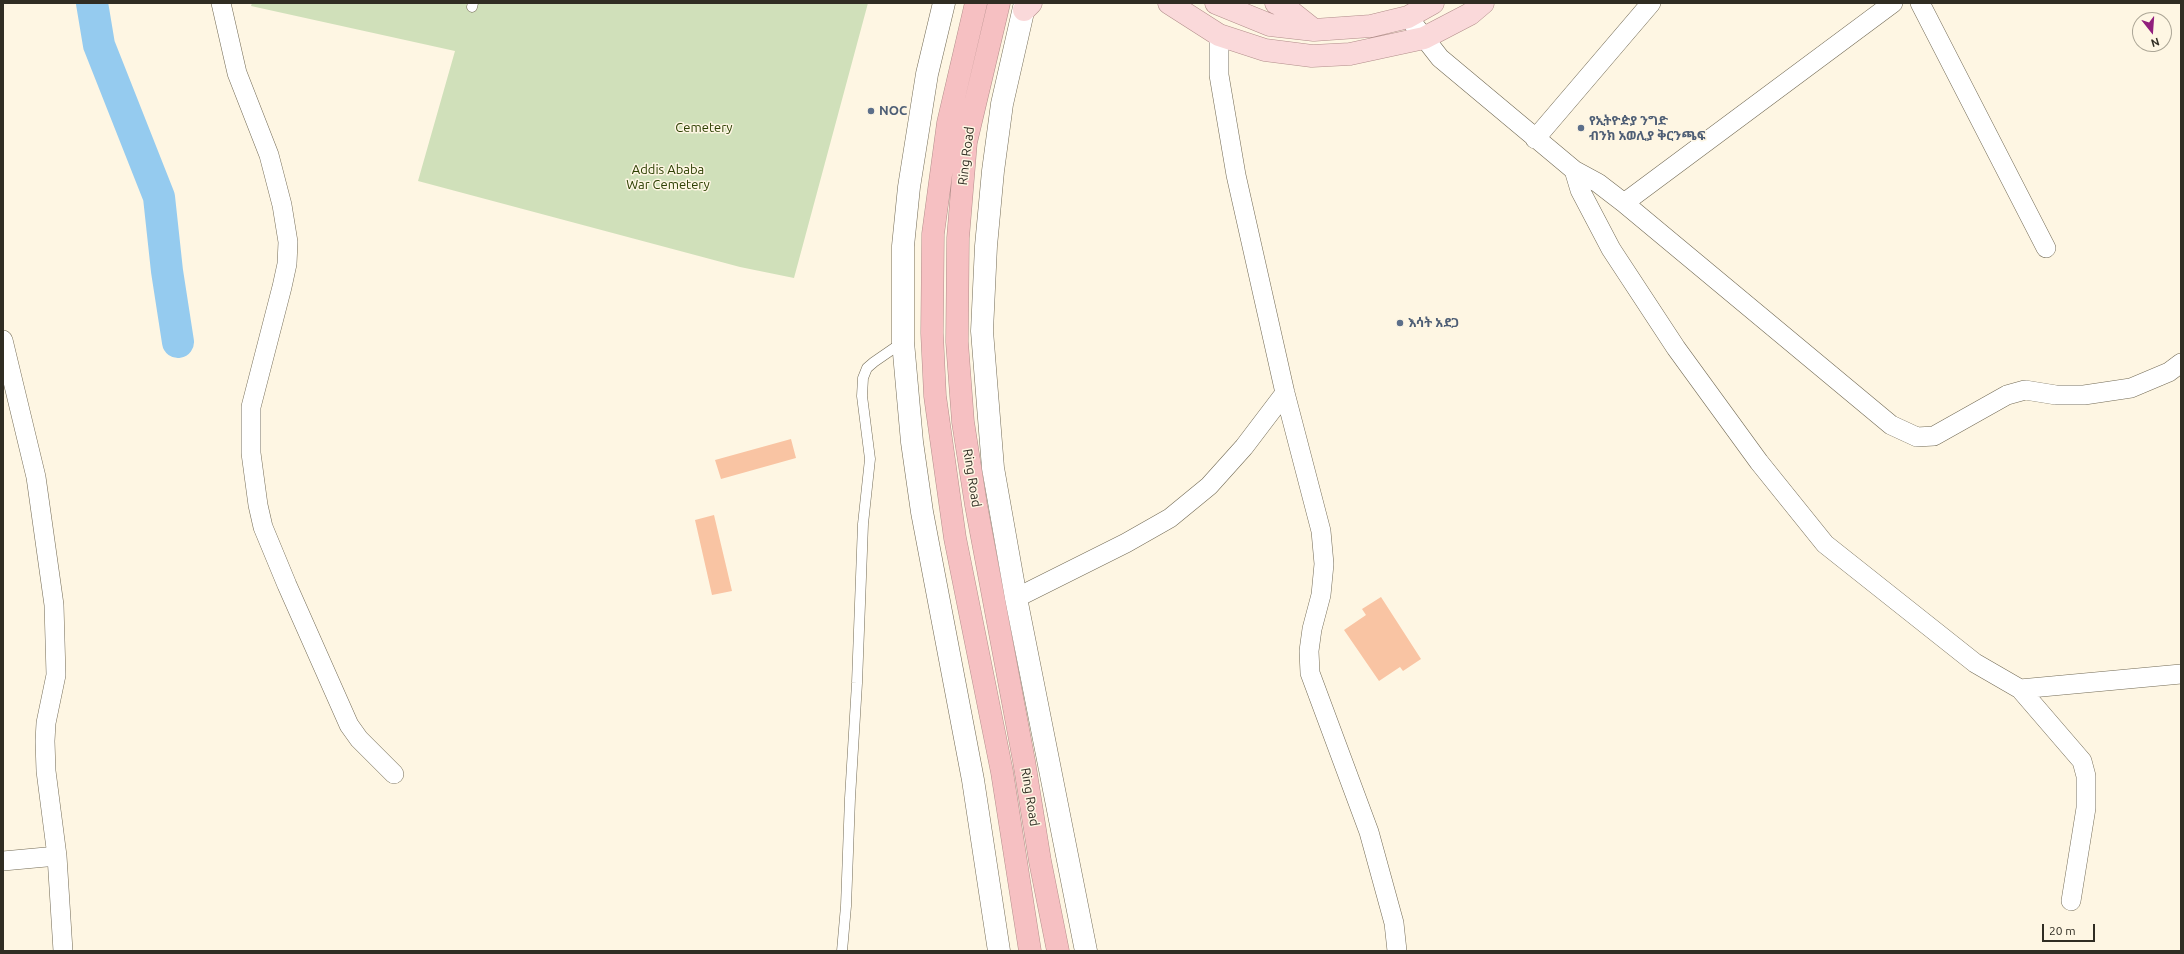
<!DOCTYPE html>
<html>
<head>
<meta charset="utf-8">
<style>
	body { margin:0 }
	#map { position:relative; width:2184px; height:954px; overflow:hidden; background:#fef6e3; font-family:Ubuntu,sans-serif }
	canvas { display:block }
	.frame { position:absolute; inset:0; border:4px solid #302d23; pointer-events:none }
	.north { position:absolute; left:2132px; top:12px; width:40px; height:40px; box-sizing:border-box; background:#fef6e3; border:1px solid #aca696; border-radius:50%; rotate:163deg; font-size:11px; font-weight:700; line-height:16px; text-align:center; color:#302d23 }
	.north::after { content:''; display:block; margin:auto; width:14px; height:18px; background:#911e7d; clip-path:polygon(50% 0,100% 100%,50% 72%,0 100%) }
	.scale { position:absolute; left:2042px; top:924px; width:53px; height:18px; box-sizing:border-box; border:2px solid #302d23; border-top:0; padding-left:5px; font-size:12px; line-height:14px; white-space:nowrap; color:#302d23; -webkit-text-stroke:3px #fef6e3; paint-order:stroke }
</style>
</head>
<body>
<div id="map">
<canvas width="2184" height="954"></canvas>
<div class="frame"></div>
<div class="north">N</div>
<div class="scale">20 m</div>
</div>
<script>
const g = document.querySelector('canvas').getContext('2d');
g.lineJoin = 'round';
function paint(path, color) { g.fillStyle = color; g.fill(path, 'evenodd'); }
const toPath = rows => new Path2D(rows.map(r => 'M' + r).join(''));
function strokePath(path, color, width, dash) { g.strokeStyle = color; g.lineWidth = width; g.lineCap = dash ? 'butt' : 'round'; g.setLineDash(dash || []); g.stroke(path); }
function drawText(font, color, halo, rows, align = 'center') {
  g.font = font + ' Ubuntu,"Noto Sans Ethiopic",sans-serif'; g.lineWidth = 3; g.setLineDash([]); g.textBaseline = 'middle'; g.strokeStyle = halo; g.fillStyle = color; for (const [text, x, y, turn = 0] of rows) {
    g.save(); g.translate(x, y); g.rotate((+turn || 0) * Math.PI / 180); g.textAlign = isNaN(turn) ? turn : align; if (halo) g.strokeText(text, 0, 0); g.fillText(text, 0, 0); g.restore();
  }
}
paint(toPath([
	[252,3,868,3,794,278,740,267,418,181,455,51,251,6]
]), '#d0e0ba');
strokePath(toPath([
	[92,3,99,45,159,197,167,271,178,342]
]), '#95cbef', 32);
paint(toPath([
	[791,439,796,458,721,479,715,460],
	[714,515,732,591,712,595,695,520],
	[1381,597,1421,659,1403,671,1400,667,1379,681,1344,630,1366,615,1362,609]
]), '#f9c4a3');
const lane = toPath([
	[472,7,473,3],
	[842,951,846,906,850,798,857,683,863,524,870,459,862,396,863,378,867,368,874,362,903,342]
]);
const street = toPath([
	[221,3,237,73,269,155,282,205,288,242,287,264,282,287,251,407,251,453,258,505,263,527,287,585,349,725,359,739,394,774],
	[1920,3,2046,248],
	[1408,17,1440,58,1574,170,1580,190,1611,249,1676,348,1759,462,1825,544,1975,663,2020,689,2082,761,2086,776,2086,808,2071,901],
	[1219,35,1219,75,1236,175,1285,393,1321,531,1324,564,1321,595,1312,629,1309,651,1310,673,1369,832,1394,923,1397,951],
	[1535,139,1651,3],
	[1574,170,1598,183,1624,203,1893,3],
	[1624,203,1891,425,1917,437,1934,436,2007,395,2025,390,2056,395,2084,395,2131,388,2169,372,2181,363],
	[3,340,36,477,54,605,56,675,46,723,45,741,46,771,57,856,63,951],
	[1016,598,1126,543,1170,518,1209,486,1244,447,1285,393],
	[2020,689,2181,674],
	[3,861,57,856]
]);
const secondary = toPath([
	[944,3,927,74,909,187,903,246,903,342,912,442,922,512,973,780,999,951],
	[1025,3,1002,104,993,171,986,246,982,331,993,468,1016,598,1086,951]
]);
const primary = toPath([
	[1169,3,1219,35,1265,50,1312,56,1350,54,1424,38,1470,14,1483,3],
	[1216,3,1270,25,1314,30,1371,26,1408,17,1433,3],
	[1276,3,1285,7,1314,30],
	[1024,10,1031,3]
]);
const highway = toPath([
	[976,3,948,123,933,234,932,333,935,396,955,538,1002,772,1030,951],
	[999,3,966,142,958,238,957,342,963,422,976,505,1024,761,1040,861,1058,951]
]);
strokePath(lane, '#736b56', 11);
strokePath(street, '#736b56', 20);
strokePath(secondary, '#736b56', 23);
strokePath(primary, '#b18d8a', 23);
strokePath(highway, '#b18d8a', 23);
strokePath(lane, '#fff', 10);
strokePath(street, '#fff', 19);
strokePath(secondary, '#fff', 22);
strokePath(primary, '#fad9da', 22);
strokePath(highway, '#f6c0c2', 22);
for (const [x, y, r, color] of [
	[871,111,4,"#5c6f8a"],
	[1581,128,4,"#5c6f8a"],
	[1400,323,4,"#5c6f8a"]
]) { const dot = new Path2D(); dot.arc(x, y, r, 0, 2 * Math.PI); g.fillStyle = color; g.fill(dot); strokePath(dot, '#fef6e3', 1.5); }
drawText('bold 13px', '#4e5e75', '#fef6e3', [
	["NOC",879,111],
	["የኢትዮዽያ ንግድ",1589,121],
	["ብንክ አወሊያ ቅርንጫፍ",1589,136],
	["እሳት አደጋ",1408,323]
], 'left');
drawText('13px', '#2c3f02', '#fef6e3', [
	["Cemetery",704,128],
	["Addis Ababa",668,170],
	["War Cemetery",668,185]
]);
drawText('13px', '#302d23', '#fef6e3', [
	["Ring Road",966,156,-83],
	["Ring Road",972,478,81],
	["Ring Road",1030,797,81]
]);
</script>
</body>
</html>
